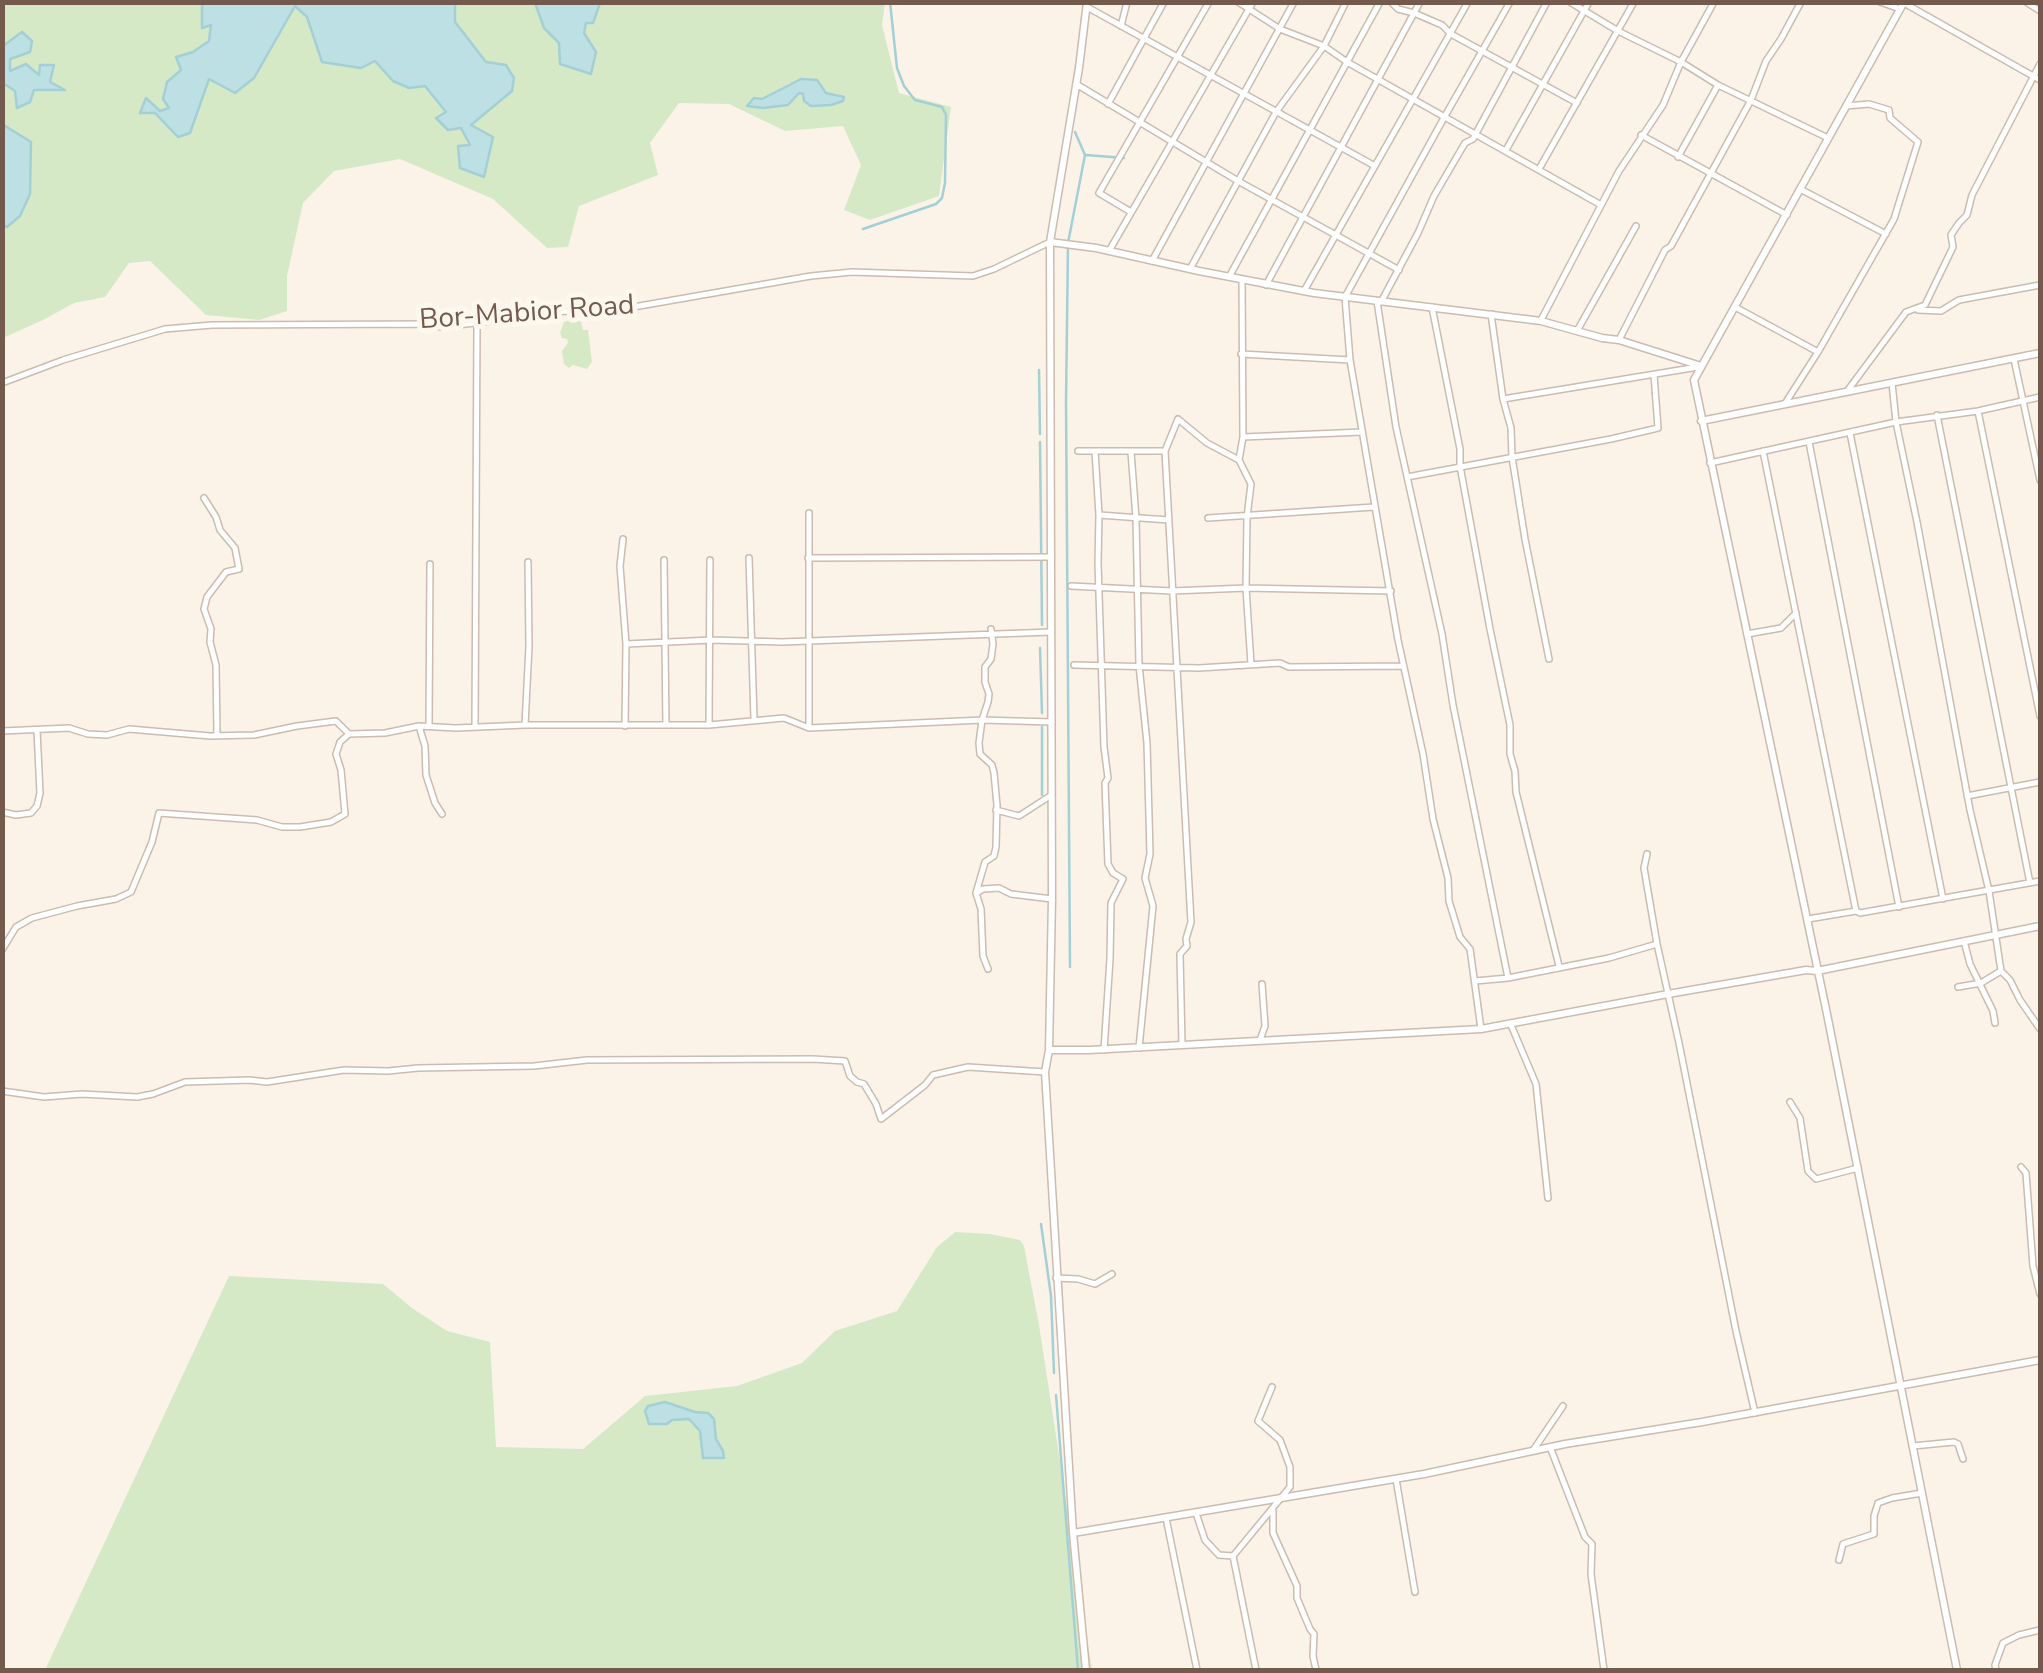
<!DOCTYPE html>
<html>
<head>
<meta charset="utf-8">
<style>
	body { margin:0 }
	#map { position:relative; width:2043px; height:1673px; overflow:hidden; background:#fbf3e8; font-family:"Nunito Sans",sans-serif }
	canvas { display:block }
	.frame { position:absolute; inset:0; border:5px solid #745a4d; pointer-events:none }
</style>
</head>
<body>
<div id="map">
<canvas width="2043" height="1673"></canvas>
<div class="frame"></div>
</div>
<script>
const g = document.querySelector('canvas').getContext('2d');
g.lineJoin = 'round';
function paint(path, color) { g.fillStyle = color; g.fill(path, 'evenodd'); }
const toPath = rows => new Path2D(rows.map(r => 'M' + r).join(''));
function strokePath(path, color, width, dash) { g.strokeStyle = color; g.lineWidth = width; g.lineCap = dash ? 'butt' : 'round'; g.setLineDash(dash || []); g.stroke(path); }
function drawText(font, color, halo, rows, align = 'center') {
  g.font = font + ' "Nunito Sans",sans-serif'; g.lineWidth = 10; g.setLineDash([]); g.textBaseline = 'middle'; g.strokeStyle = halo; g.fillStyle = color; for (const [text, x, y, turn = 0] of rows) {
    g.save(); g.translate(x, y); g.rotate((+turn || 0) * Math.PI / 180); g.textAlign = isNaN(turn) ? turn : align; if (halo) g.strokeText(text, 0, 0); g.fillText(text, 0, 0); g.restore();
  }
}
paint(toPath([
	[3,3,204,3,202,6,203,28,212,24,209,41,193,52,181,70,167,82,169,108,160,112,141,113,155,113,190,133,209,79,254,78,295,6,307,17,322,62,375,61,425,85,446,112,437,117,461,128,484,177,493,137,471,125,512,91,506,65,486,63,455,22,455,3,535,3,544,28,591,73,596,52,584,34,586,23,593,22,600,3,885,3,882,25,899,93,951,107,939,196,870,220,844,210,861,165,843,126,785,131,729,104,679,103,650,143,658,175,579,206,568,247,547,248,493,199,400,159,334,171,303,203,287,276,287,311,259,320,206,315,150,261,129,263,105,297,74,303,43,320,3,338,3,225,8,226,31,142,3,124,3,83,15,91,17,107,34,90,63,89,50,82,53,65,40,76,9,72,9,59,22,32,3,46],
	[790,83,794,83,843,98,799,93,792,98,748,106,754,98,762,99],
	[573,319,581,322,583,330,588,330,592,362,587,369,573,365,569,368,564,364,562,351,568,343,567,339,562,338,560,333,564,322],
	[955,1232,990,1234,1020,1240,1024,1246,1039,1325,1092,1670,45,1670,229,1276,383,1284,412,1308,447,1331,490,1342,496,1447,583,1449,645,1396,737,1386,802,1363,835,1331,897,1311,937,1247]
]), '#d5e9c7');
const water = toPath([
	[204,3,455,3,455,22,486,62,506,65,514,78,512,91,471,125,493,137,484,177,460,168,458,146,470,145,461,128,448,130,436,118,446,112,425,86,409,88,393,81,375,61,361,68,322,62,307,17,295,6,254,78,235,93,209,79,190,133,178,137,155,113,140,113,146,98,160,111,169,108,163,99,167,82,181,70,176,57,193,52,209,41,211,25,202,28,202,6,204,3],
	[535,3,600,3,593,23,586,23,584,33,596,52,591,74,560,64,559,43,544,28,535,3],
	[22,32,32,41,30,52,10,59,10,71,26,64,39,75,40,65,54,65,50,82,65,90,34,90,30,102,17,108,15,91,3,83,3,46,22,32],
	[801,79,817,80,826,93,844,97,843,101,831,105,811,106,804,101,803,94,799,93,788,105,763,108,747,106,754,98,762,99,801,79],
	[2,124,31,142,30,194,20,216,7,227,2,225,2,124],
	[665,1402,695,1412,708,1413,714,1419,716,1439,723,1451,724,1458,703,1458,700,1431,689,1419,672,1420,667,1424,649,1424,645,1411,648,1406,665,1402]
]);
paint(water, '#bde0e4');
strokePath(water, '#a4cfd5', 2.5);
strokePath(toPath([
	[1086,155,1124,158],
	[863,229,936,204,942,198,945,183,946,115,942,107,915,100,904,86,897,68,890,2],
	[1039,370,1040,434],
	[1040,442,1042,625],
	[1040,648,1042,713],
	[1042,727,1042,795],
	[1070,967,1066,402,1068,243,1085,155,1075,132],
	[1041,1224,1051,1296,1054,1373],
	[1056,1395,1078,1670]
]), '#a4cfd5', 2.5);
const minor = toPath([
	[1238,2,1280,29,1324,46,1347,62,1601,205],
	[1391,2,1398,9,1414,13,1442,25,1451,34,1577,103],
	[1570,2,1618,31,1681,62,1718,85,1828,138],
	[1880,2,1900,9],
	[2026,2,2040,11],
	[1904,3,2040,80],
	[1087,7,1375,166],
	[1121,26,1127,2],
	[1076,84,1238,181,1399,270],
	[1108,104,1164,2],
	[1641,135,1787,215],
	[1506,150,1589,2],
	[1678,157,1718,85],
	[1539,169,1634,2],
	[1802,190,1886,234],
	[1131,212,1099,193,1209,2],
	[1109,251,1253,2],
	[1152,261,1294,2],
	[1190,269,1276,112,1324,46,1346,2],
	[1229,277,1380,2],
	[1242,280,1243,437,1239,460,1251,484,1247,517,1246,588,1251,664],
	[1266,285,1420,2],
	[1304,291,1468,2],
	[1377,301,1396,427,1442,634,1453,705,1508,978],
	[1381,302,1418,233,1434,196,1465,143,1473,139,1547,2],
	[1432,307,1460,449,1460,466,1490,629,1510,725,1510,754,1515,771,1516,792,1559,966],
	[1735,307,1818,352],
	[1918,310,1941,311,1959,300,2040,285],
	[1491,314,1503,399,1511,428,1512,457,1525,539,1549,659],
	[1541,320,1619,171,1663,105,1681,62,1714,2],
	[1577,331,1636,226],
	[1619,340,1665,250,1671,246,1751,100,1766,61,1781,39,1801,2],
	[1241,354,1350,360],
	[2014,359,2040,480],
	[2,383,63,360,165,329,212,325,425,324,442,327,490,321,513,315,568,311,605,312,811,276,852,272,973,276,994,269,1050,242],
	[1892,383,1896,422,1917,522,1970,810,1989,891,2001,971],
	[1848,390,1906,312,1925,305,1953,247,1951,235,1959,223,1967,215,1972,195,2040,64],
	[1503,399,1698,367],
	[1786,402,1818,352,1894,219,1918,142,1890,118,1889,110,1869,104,1846,106],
	[1978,411,2040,716],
	[1937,415,2030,883],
	[1850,433,1943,899],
	[1243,437,1362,432],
	[1809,442,1899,907],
	[1078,451,1165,451,1178,419,1207,443,1239,460],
	[1095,451,1099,515,1098,563,1104,747,1108,778,1105,783,1108,864,1113,873,1123,879,1111,903,1110,959,1104,1050],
	[1165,451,1191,922,1186,939,1187,946,1180,954,1182,1045],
	[1763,451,1856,911],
	[1131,452,1136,518,1139,665,1147,743,1150,854,1145,878,1153,906,1139,1048],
	[1710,463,1896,422,1978,411,2040,397],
	[1407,477,1611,439,1658,428,1654,375],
	[204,498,216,517,220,530,235,548,239,569,226,572,207,597,204,609,211,629,210,642,216,665,217,736],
	[1099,515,1169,520],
	[1208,518,1374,507],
	[623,539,620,566,626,644,625,726],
	[749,558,754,719],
	[808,558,1050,557],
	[664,560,666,725],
	[1071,586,1172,591,1246,588,1391,591],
	[1747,634,1781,628,1796,613],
	[626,644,711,640,782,642,1051,632],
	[1074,665,1199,668,1280,663,1289,667,1403,666],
	[525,725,529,646,528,562],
	[709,725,710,560],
	[419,726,425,746,426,775,435,803,442,814],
	[429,726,430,564],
	[475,727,477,323],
	[809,728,809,513],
	[2,731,69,728,88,734,107,735,129,729,210,736,254,735,297,726,336,721,349,734,385,733,419,726,456,728,525,725,709,725,784,718,809,728,982,720,1052,722],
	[1967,796,2040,782],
	[996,810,1019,816,1050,796],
	[2,812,16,815,31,813,37,806,40,793,37,730],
	[1647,854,1644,868,1657,944,1679,1043,1736,1331,1755,1413],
	[978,892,983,889,999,888,1011,894,1052,899],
	[1808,919,1856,911,1860,913,2040,881],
	[1964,941,1970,964,1993,1011,1995,1023],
	[2,950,16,927,32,918,77,906,116,899,131,892,152,842,159,813,257,820,282,827,300,827,331,822,345,814,341,770,336,754,340,742,349,734],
	[988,969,983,956,981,909,976,893,985,862,994,856,996,847,997,805,994,773,992,765,980,754,979,743,982,720,988,702,989,694,985,682,985,667,991,659,993,644,991,629],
	[1475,981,1508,978,1609,958,1657,944],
	[1958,987,1981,983,2001,971,2010,980,2020,1000,2040,1029],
	[1511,1025,1536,1084,1548,1198],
	[1481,1029,1470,949,1460,937,1449,901,1448,878,1433,819,1423,754,1398,640,1350,360,1345,297,1445,116,1510,2],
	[1260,1040,1265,1026,1262,984],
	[2,1091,44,1097,82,1094,137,1097,153,1094,185,1082,249,1080,267,1082,344,1070,388,1071,418,1068,534,1066,587,1060,813,1059,845,1061,850,1076,857,1082,864,1084,876,1104,881,1119,925,1085,933,1075,968,1067,1045,1072],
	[1790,1102,1800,1118,1808,1171,1816,1179,1858,1168],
	[2021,1167,2026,1173,2033,1266,2040,1294],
	[1056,1278,1078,1279,1095,1284,1112,1274],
	[1913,1446,1954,1442,1958,1444,1963,1459],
	[1550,1447,1585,1537,1592,1544,1591,1574,1604,1670],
	[1534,1449,1563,1406],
	[1396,1479,1415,1592],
	[1273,1511,1273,1533,1297,1586,1297,1598,1310,1629,1314,1634,1313,1656,1316,1670],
	[1196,1513,1205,1540,1219,1555,1233,1556,1290,1487,1290,1467,1280,1440,1258,1421,1272,1387],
	[1166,1518,1197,1670],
	[1233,1556,1256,1670],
	[1839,1560,1843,1544,1874,1534,1874,1516,1878,1503,1892,1498,1922,1493],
	[1996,1670,1995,1665,2003,1643,2019,1635,2040,1630]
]);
const tertiary = toPath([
	[1904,2,1694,380,1827,1014,1957,1670],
	[1050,242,1096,248,1199,271,1314,293,1541,321,1602,338,1619,340,1701,366],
	[1701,421,2040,353],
	[1049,1050,1089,1050,1481,1029,1668,994,1806,970,1817,971,2040,926],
	[1073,1533,1424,1474,1565,1444,1702,1422,2040,1360],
	[1086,1670,1073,1533,1045,1072,1049,1050,1052,899,1050,242,1079,68,1087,2]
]);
strokePath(minor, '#cdbbaf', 8);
strokePath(tertiary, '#cdbbaf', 9);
strokePath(minor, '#fff', 5);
strokePath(tertiary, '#fff', 6);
drawText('28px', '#745a4d', '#fef7ee', [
	["Bor-Mabior Road",527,314,-4]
]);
</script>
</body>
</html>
